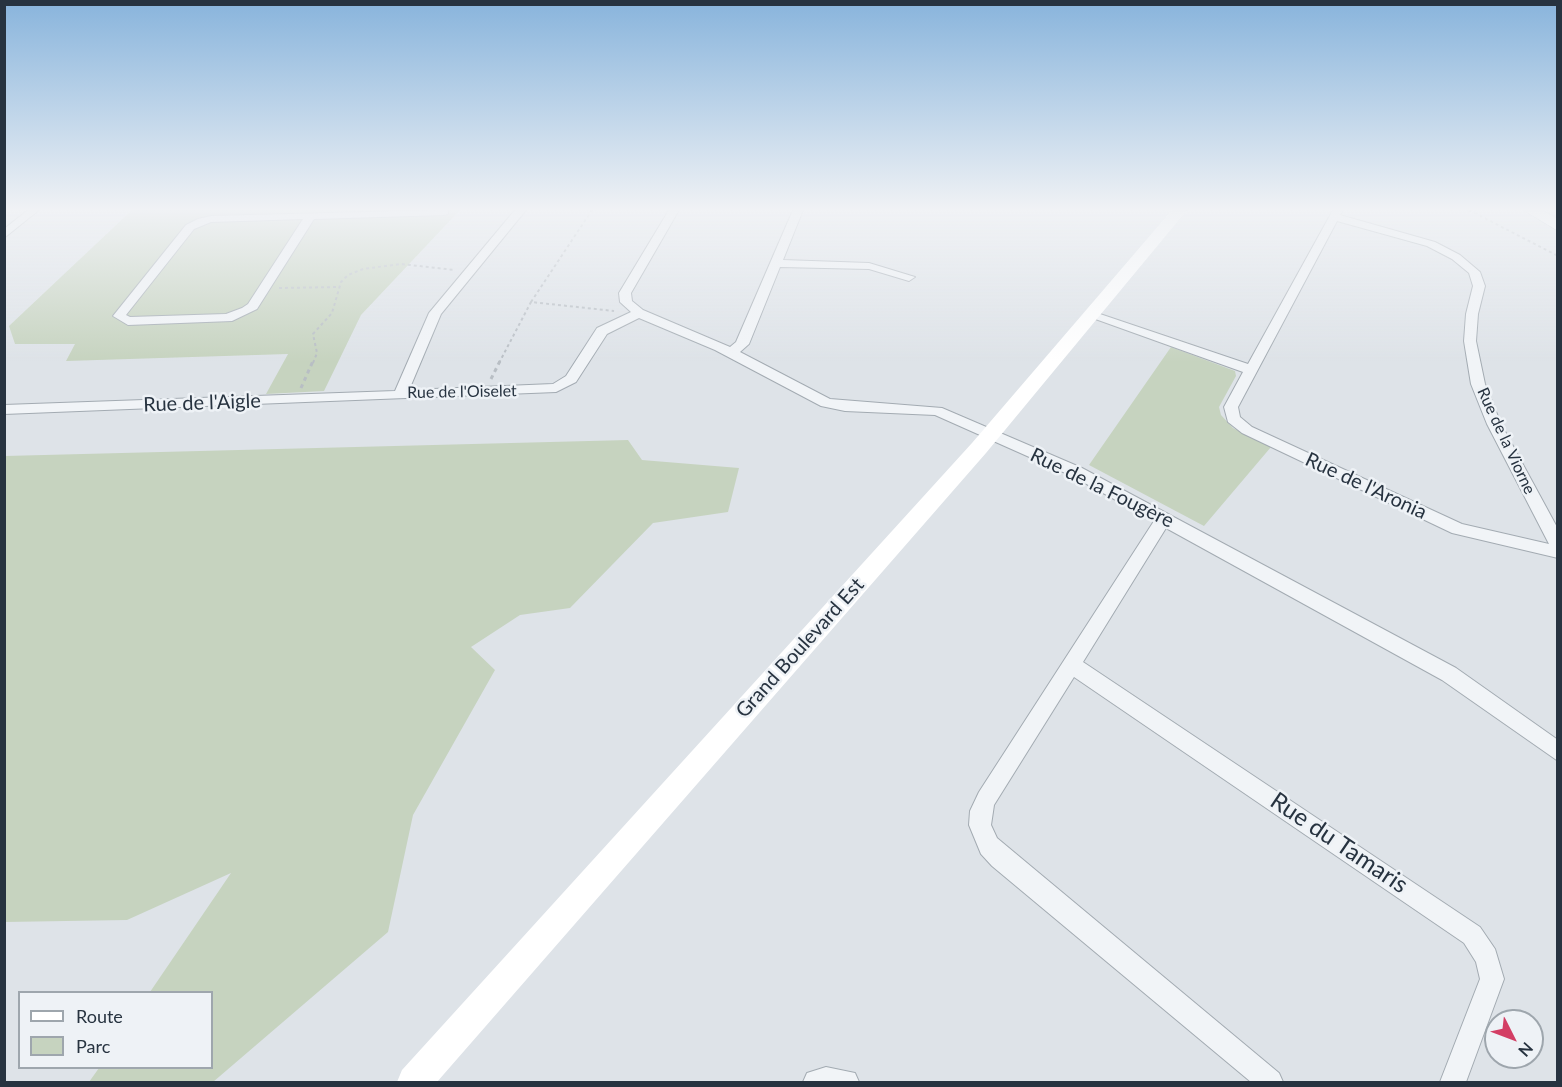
<!DOCTYPE html>
<html>
<head>
<meta charset="utf-8">
<style>
	body { margin:0 }
	#map { position:relative; width:1562px; height:1087px; overflow:hidden; background:#dee3e8; font-family:Lato,sans-serif }
	canvas { display:block }
	.frame { position:absolute; inset:0; border:6px solid #273340; pointer-events:none }
	.legend { position:absolute; left:18px; top:991px; width:195px; height:78px; box-sizing:border-box; background:#eef2f6; border:2px solid #9ea6ad; margin:0; padding:8px 10px; list-style:none; font-size:18px; color:#273340 }
	.legend li { display:flex; align-items:center; gap:12px; height:30px }
	.legend b { width:30px; border:2px solid #9ea6ad }
	.north { position:absolute; left:1484px; top:1009px; width:60px; height:60px; box-sizing:border-box; background:#eef2f6; border:2px solid #9ea6ad; border-radius:50%; rotate:132deg; font-size:16px; font-weight:700; line-height:24px; text-align:center; color:#273340 }
	.north::after { content:''; display:block; margin:auto; width:21px; height:27px; background:#d33e64; clip-path:polygon(50% 0,100% 100%,50% 72%,0 100%) }
</style>
</head>
<body>
<div id="map">
<canvas width="1562" height="1087"></canvas>
<div class="frame"></div>
<ul class="legend">
<li><b style="height:8px;background:#fff"></b>Route</li>
<li><b style="height:16px;background:#c6d3bf"></b>Parc</li>
</ul>
<div class="north">N</div>
</div>
<script>
const g = document.querySelector('canvas').getContext('2d');
g.lineJoin = 'round';
function paint(path, color) { g.fillStyle = color; g.fill(path, 'evenodd'); }
const toPath = rows => new Path2D(rows.map(r => 'M' + r).join(''));
function strokePath(path, color, width, dash) { g.strokeStyle = color; g.lineWidth = width; g.lineCap = dash ? 'butt' : 'round'; g.setLineDash(dash || []); g.stroke(path); }
function drawText(font, color, halo, rows, align = 'center') {
  g.font = font + ' Lato,sans-serif'; g.lineWidth = 5; g.setLineDash([]); g.textBaseline = 'middle'; g.strokeStyle = halo; g.fillStyle = color; for (const [text, x, y, turn = 0] of rows) {
    g.save(); g.translate(x, y); g.rotate((+turn || 0) * Math.PI / 180); g.textAlign = isNaN(turn) ? turn : align; if (halo) g.strokeText(text, 0, 0); g.fillText(text, 0, 0); g.restore();
  }
}
paint(toPath([
	[132,210,460,210,361,315,324,391,266,394,288,354,66,361,75,344,15,344,9,326],
	[1171,347,1235,371,1236,376,1219,407,1221,415,1233,428,1271,447,1204,526,1089,465],
	[628,440,642,460,739,468,728,512,653,523,570,608,520,615,471,647,495,670,413,815,388,932,213,1082,89,1082,99,1068,212,1068,212,992,150,992,231,873,127,920,5,922,5,456]
]), '#c6d3bf');
const street = toPath([
	[28,210,39,210,4,238,4,229,28,210],
	[448,210,448,214,444,215,314,219,257,309,232,321,128,325,113,316,186,225,198,219,211,216,448,210],
	[303,219,248,304,242,308,226,314,130,317,126,315,194,229,211,222,303,219],
	[515,210,526,210,441,314,409,390,553,384,566,376,597,328,631,312,620,302,619,293,669,210,679,210,631,293,632,301,643,310,730,347,736,342,793,210,803,210,783,260,869,263,915,277,909,281,869,269,780,267,749,344,740,352,830,399,942,408,1082,468,1456,668,1558,740,1558,761,1442,680,1166,528,1083,662,1480,927,1495,949,1504,979,1466,1082,1440,1082,1480,979,1476,962,1464,943,1074,677,994,805,991,825,997,838,1279,1073,1283,1082,1251,1082,992,866,981,854,969,825,970,811,979,792,1154,521,1072,476,935,415,845,411,821,406,715,350,639,318,607,334,576,382,556,392,4,414,4,405,395,391,429,313,515,210],
	[1333,210,1343,210,1340,215,1435,242,1460,255,1480,272,1485,286,1478,314,1476,341,1485,384,1501,424,1558,529,1558,558,1452,533,1242,433,1228,422,1224,407,1243,372,1087,316,1093,312,1097,313,1248,364,1333,210],
	[1337,221,1427,246,1452,259,1469,273,1473,286,1466,314,1464,341,1471,384,1487,424,1549,544,1462,524,1252,427,1240,417,1238,407,1337,221],
	[826,1067,855,1073,859,1082,803,1082,807,1073,826,1067]
]);
const primary = toPath([
	[1523,210,1542,210,1558,219,1558,231,1523,210]
]);
strokePath(street, '#a3abb2', 2);
strokePath(primary, '#9da9b5', 1);
strokePath(toPath([
	[1469,210,1558,256],
	[279,288,340,287],
	[531,302,592,210],
	[313,363,317,353,313,334,332,313,341,282,348,275,363,269,401,264,455,270],
	[499,363,531,302,614,311]
]), '#b8bec4', 2, [3, 3]);
strokePath(toPath([
	[491,379,500,361],
	[301,388,313,361]
]), '#b8bec4', 3, [4, 4]);
paint(street, '#f1f4f7');
paint(toPath([
	[1172,210,1187,210,986,453,437,1082,397,1082,402,1070,972,443,1172,210]
]), '#fff');
paint(primary, '#fff');
const sky = g.createLinearGradient(0, 0, 0, 362);
sky.addColorStop(0, '#88b4dc');
sky.addColorStop(0.58, '#f0f2f5');
sky.addColorStop(1, '#f0f2f500');
g.fillStyle = sky;
g.fillRect(0, 0, 1562, 362);
drawText('16px', '#273340', '#eef2f6', [
	["Rue de l'Oiselet",462,392,-1],
	["Rue de la Viorne",1506,441,65]
]);
drawText('20px', '#273340', '#eef2f6', [
	["Rue de l'Aigle",202,403,-2],
	["Rue de l'Aronia",1366,486,25],
	["Rue de la Fougère",1102,488,26],
	["Grand Boulevard Est",800,648,-48]
]);
drawText('24px', '#273340', '#eef2f6', [
	["Rue du Tamaris",1339,843,34]
]);
</script>
</body>
</html>
